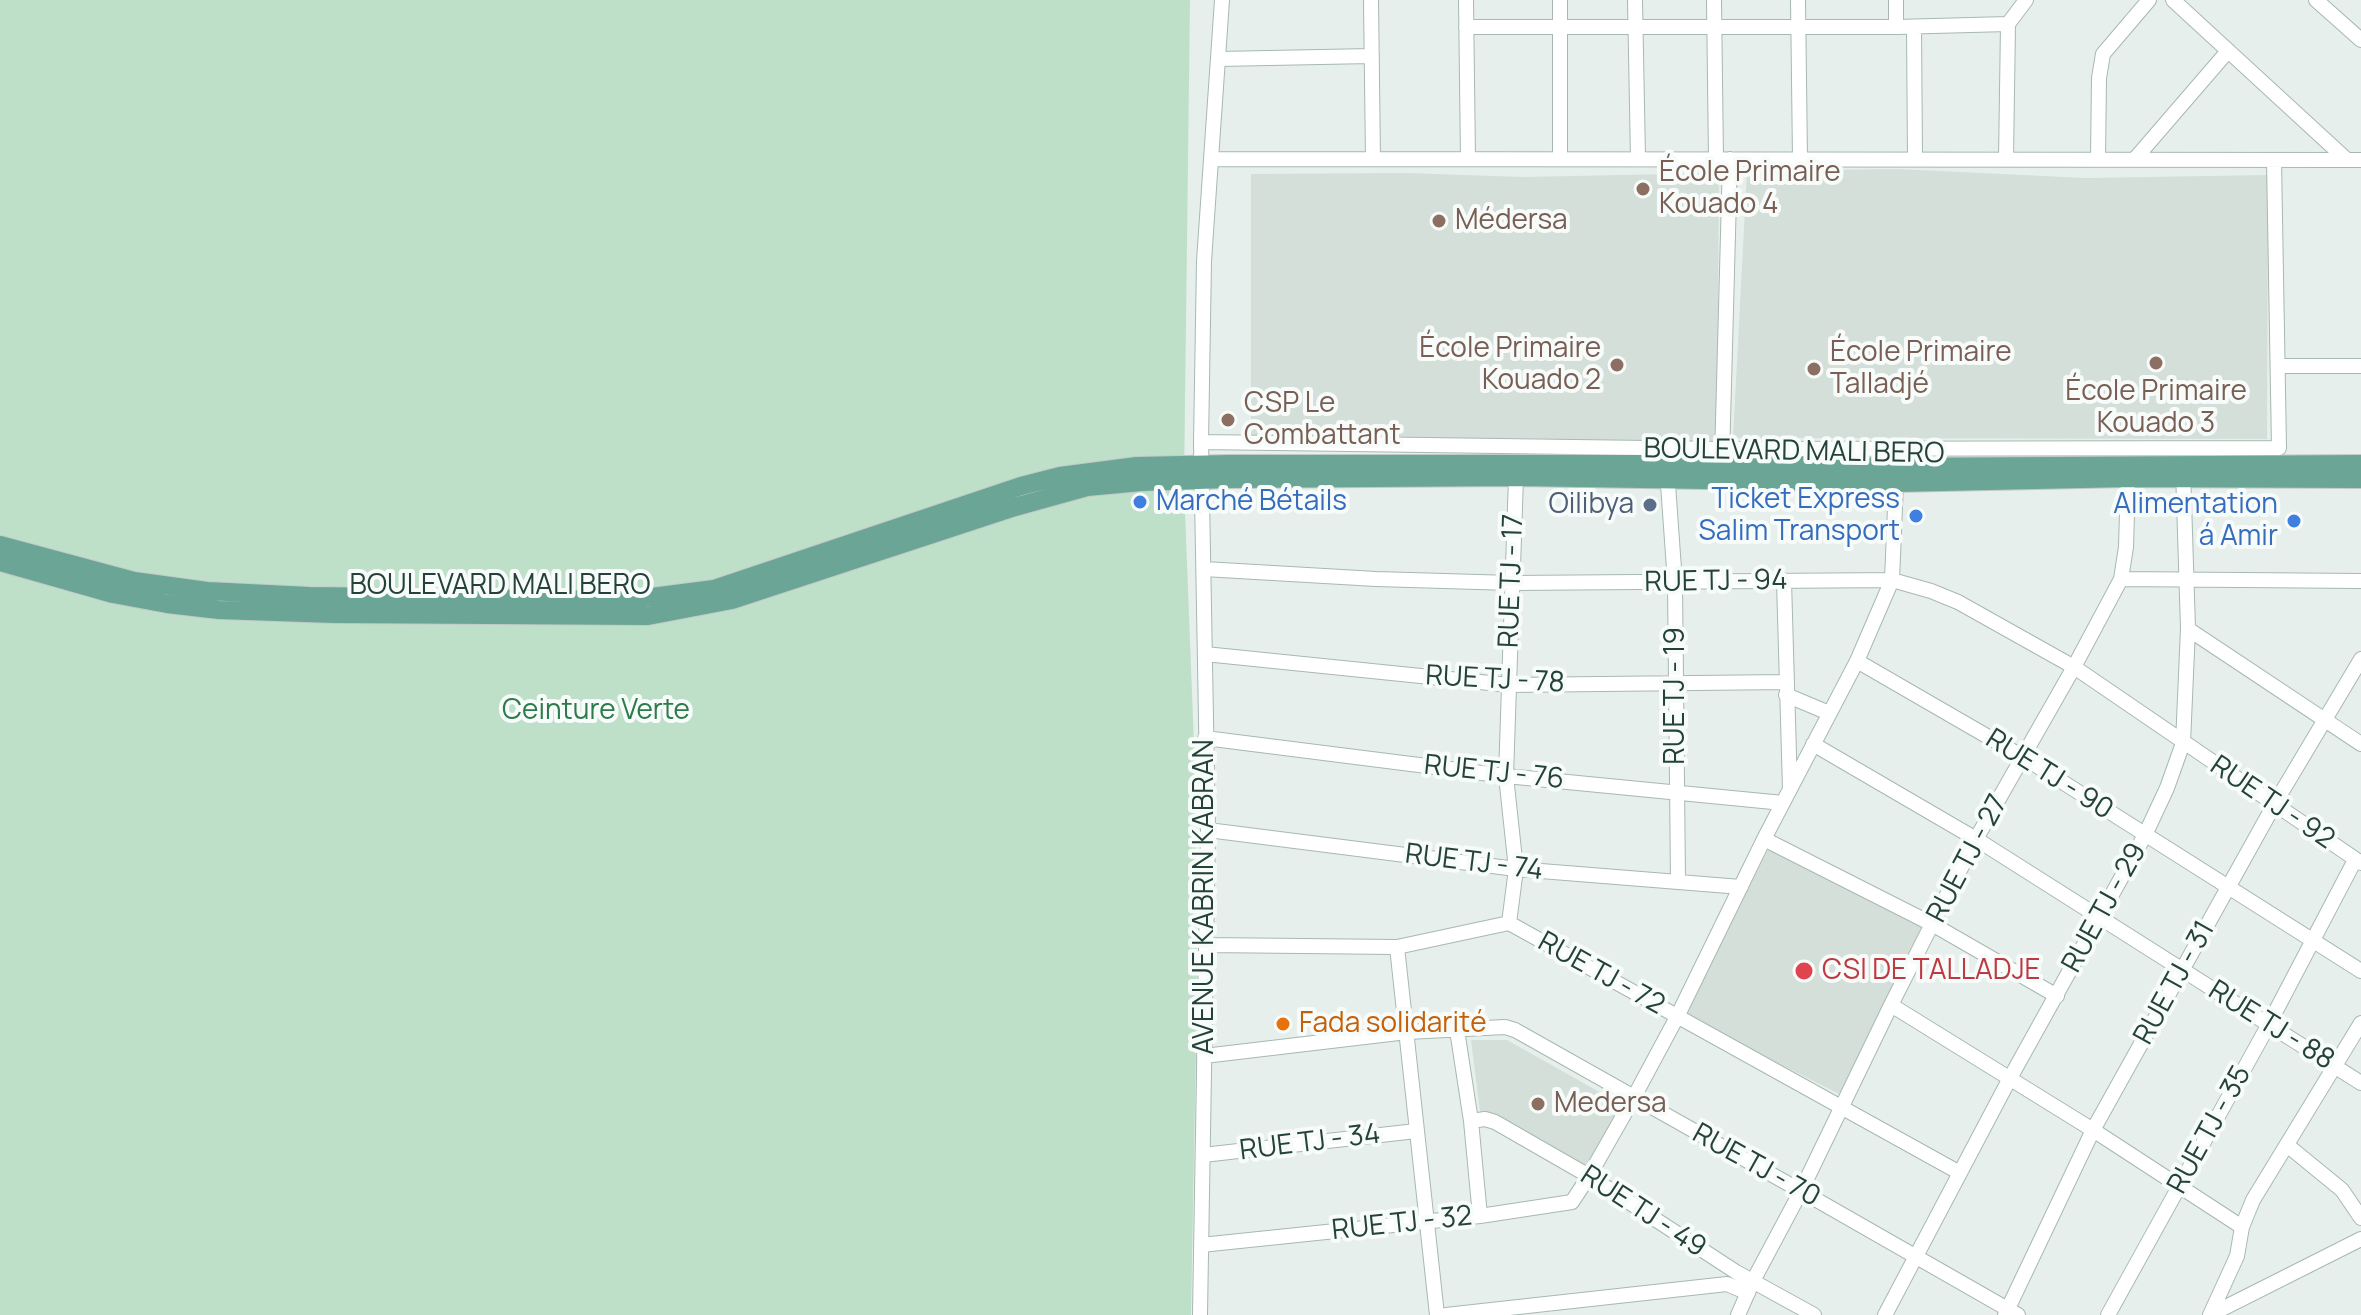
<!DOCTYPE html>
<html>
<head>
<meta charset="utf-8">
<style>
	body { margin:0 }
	canvas { display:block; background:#e6efeb }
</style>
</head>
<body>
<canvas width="2361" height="1315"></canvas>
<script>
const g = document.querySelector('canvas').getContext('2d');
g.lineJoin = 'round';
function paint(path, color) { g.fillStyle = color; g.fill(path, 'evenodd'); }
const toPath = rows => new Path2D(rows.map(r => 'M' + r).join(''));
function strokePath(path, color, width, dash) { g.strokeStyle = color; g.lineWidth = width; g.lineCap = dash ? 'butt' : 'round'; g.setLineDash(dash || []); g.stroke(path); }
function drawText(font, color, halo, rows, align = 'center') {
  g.font = font + ' Manrope,sans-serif'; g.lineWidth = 8; g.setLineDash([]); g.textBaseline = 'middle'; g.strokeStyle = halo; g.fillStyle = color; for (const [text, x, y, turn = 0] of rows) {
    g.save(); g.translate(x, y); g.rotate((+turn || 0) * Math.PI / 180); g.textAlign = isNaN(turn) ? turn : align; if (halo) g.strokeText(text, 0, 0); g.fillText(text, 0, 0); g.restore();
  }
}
paint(toPath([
	[1897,169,2086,178,2268,175,2267,439,1733,438,1747,171],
	[1406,173,1524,177,1719,173,1717,442,1505,438,1251,438,1251,174],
	[1769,848,1924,927,1839,1094,1684,1015],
	[1471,1040,1507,1040,1626,1107,1587,1179,1481,1119]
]), '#d4dfda');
paint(toPath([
	[0,0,1190,0,1184,485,1195,771,1197,992,1191,1315,0,1315]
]), '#bfe0c8');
const minor = toPath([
	[1371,0,1373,159],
	[1466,0,1468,159],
	[1635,0,1638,159],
	[1714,0,1716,159],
	[1798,0,1800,159],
	[1896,0,1896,27],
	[2173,0,2347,160],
	[2316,0,2361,40],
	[1466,27,1896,27,2008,24],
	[1914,27,1915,159],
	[1218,59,1372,56],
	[1212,159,2361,160],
	[1560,159,1560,0],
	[2006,159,2008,24,2026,0],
	[2098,159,2099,78,2103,54,2149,0],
	[2134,160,2228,51],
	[2278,366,2361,366],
	[1201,442,1723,449,2279,448,2274,160],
	[1722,459,1730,159],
	[1667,470,1675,583,1678,881],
	[1204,569,1376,579,1512,583,1892,580,1931,591,1958,602,2074,667,2361,863],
	[2121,579,2361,581],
	[1784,581,1790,789],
	[2188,629,2361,744],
	[1205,654,1509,685,1786,682],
	[1857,661,2023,757,2361,971],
	[1786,695,1829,713],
	[1205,738,1506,776,1783,803],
	[1813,744,1976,839,2361,1083],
	[1208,830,1516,869,1741,887],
	[1764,839,1932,924,2057,996],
	[1509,923,1516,869,1506,776,1516,477],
	[1207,945,1397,947,1509,923,1960,1173],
	[1397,947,1437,1315],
	[1891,1005,2093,1130,2242,1227],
	[1457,1030,1471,1121,1480,1216],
	[1204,1056,1407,1032,1505,1027,1515,1030,1801,1191,2018,1315],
	[1471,1121,1485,1119,1495,1122,1589,1176,1736,1272,1814,1315],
	[2287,1145,2342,1190,2361,1218],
	[1203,1155,1416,1131],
	[1201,1245,1480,1216,1572,1202,1589,1176,1634,1097,1677,1017,1764,839,1857,661,1892,580,1896,483],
	[1200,1315,1208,830,1201,442,1204,261,1222,0],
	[1446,1315,1727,1284,1748,1293],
	[1738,1315,1753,1281,1801,1191,1891,1005,1932,924,1976,839,2074,667,2121,579,2126,547,2128,478],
	[1885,1315,2009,1080,2145,835,2167,788,2183,743,2188,629,2183,469],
	[2005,1315,2093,1130,2274,805,2361,659],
	[2108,1315,2269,1024,2355,860],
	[2210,1315,2237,1256,2242,1227,2253,1200,2361,1023],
	[2210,1315,2361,1239]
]);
const major = toPath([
	[0,545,134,581,207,591,309,596,609,600,644,598,714,589,1021,486,1060,476,1137,466,1229,464,1721,464,1898,467,2361,464],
	[0,562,113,594,167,604,219,610,334,614,648,616,732,600,1015,507,1087,487,1141,482,1226,479,1516,477,1896,483,2128,478,2361,479]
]);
strokePath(minor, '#a8b8b2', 16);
strokePath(major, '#c2cac8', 20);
strokePath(minor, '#fff', 14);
strokePath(major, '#6aa596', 18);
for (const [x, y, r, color] of [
	[1643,189,8,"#8d6e63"],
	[1439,221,8,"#8d6e63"],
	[2156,363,8,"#8d6e63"],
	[1617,365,8,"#8d6e63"],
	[1814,369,8,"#8d6e63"],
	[1228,420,8,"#8d6e63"],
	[1140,502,8,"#3f7fe0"],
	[1650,505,8,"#5c6f8a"],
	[1916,516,8,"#3f7fe0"],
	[2294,521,8,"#3f7fe0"],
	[1804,971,10,"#e0444e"],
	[1283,1024,8,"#e8710a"],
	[1538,1104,8,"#8d6e63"]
]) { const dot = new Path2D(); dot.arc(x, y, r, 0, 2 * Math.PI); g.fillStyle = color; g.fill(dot); strokePath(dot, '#f7fbf9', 3); }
drawText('28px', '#785e54', '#f7fbf9', [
	["École Primaire",1659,173],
	["Kouado 4",1659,205],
	["Médersa",1455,221],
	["École Primaire",1601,349,"right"],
	["Kouado 2",1601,381,"right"],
	["École Primaire",1830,353],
	["Talladjé",1830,385],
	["École Primaire",2156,392,"center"],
	["Kouado 3",2156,424,"center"],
	["CSP Le",1244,404],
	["Combattant",1244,436],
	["Medersa",1554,1104]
], 'left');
drawText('28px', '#24423a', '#f7fbf9', [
	["BOULEVARD MALI BERO",1794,452,1],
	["RUE TJ - 17",1512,581,-88],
	["RUE TJ - 94",1716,582,-1],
	["BOULEVARD MALI BERO",500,586],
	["RUE TJ - 78",1495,680,3],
	["RUE TJ - 19",1676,696,-90],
	["RUE TJ - 76",1494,773,6],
	["RUE TJ - 90",2049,775,32],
	["RUE TJ - 92",2272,803,34],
	["RUE TJ - 27",1968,859,-62],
	["RUE TJ - 74",1474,863,7],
	["AVENUE KABRIN KABRAN",1205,897,-90],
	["RUE TJ - 29",2105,908,-61],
	["RUE TJ - 72",1601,974,29],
	["RUE TJ - 31",2175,983,-61],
	["RUE TJ - 88",2271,1026,32],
	["RUE TJ - 35",2210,1130,-61],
	["RUE TJ - 34",1310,1143,-7],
	["RUE TJ - 70",1756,1166,29],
	["RUE TJ - 49",1643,1212,33],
	["RUE TJ - 32",1402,1224,-6]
]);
drawText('28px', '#366cbe', '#f7fbf9', [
	["Ticket Express",1900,500],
	["Salim Transport",1900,532],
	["Marché Bétails",1156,502,"left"],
	["Alimentation",2278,505],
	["á Amir",2278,537]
], 'right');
drawText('28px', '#4e5e75', '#f7fbf9', [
	["Oilibya",1634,505]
], 'right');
drawText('28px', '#2d7a4b', '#f7fbf9', [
	["Ceinture Verte",596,711]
]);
drawText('28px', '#be3a42', '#f7fbf9', [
	["CSI DE TALLADJE",1822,971]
], 'left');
drawText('28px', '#c56008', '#f7fbf9', [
	["Fada solidarité",1299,1024]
], 'left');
</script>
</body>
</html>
